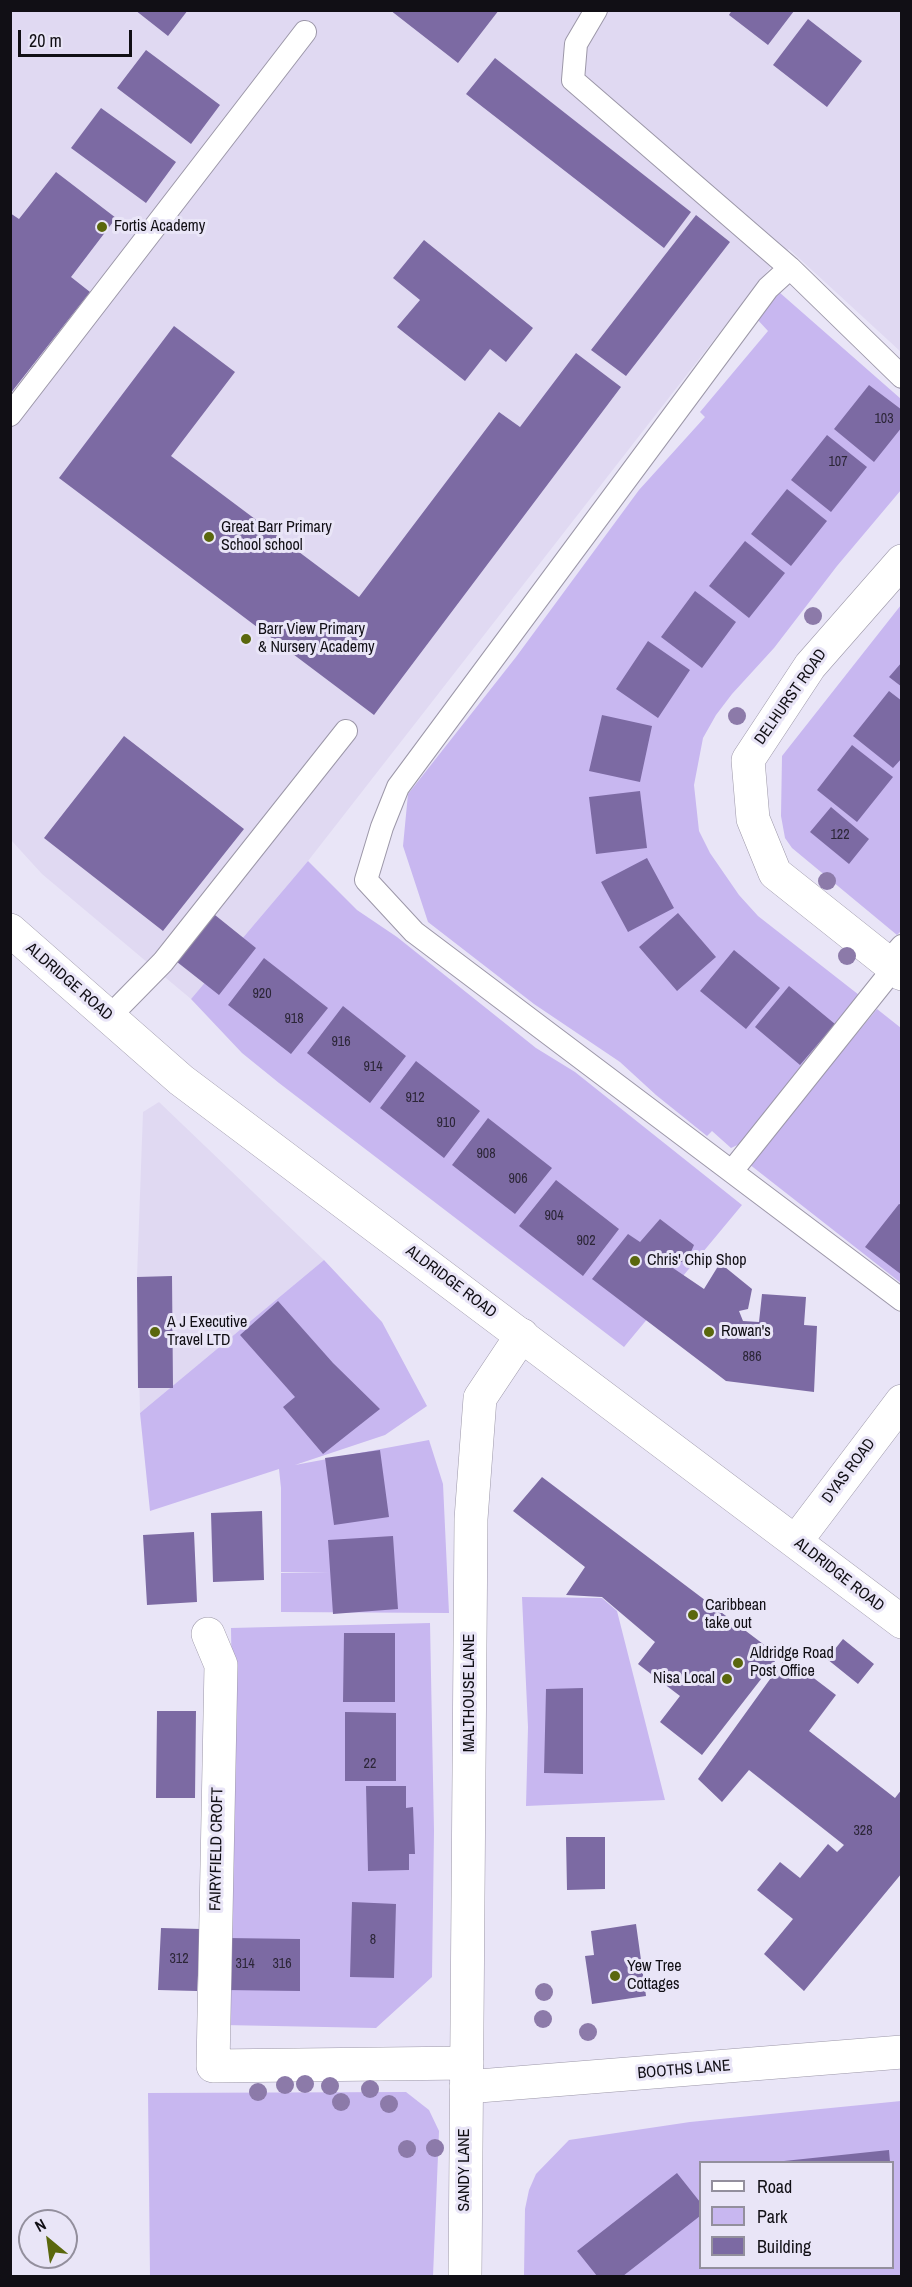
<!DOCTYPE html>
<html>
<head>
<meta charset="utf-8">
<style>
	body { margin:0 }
	#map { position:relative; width:912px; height:2287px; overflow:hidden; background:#e9e5f7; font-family:"Archivo Narrow",sans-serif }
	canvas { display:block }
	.frame { position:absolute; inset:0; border:12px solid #110f15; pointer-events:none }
	.legend { position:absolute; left:699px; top:2161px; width:195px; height:108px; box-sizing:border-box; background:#e9e5f7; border:2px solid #938f9d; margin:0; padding:8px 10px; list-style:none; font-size:18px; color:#110f15 }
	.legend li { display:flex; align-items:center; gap:12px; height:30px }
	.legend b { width:30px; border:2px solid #938f9d }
	.north { position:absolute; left:18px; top:2209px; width:60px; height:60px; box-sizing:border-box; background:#e9e5f7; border:2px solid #938f9d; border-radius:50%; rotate:331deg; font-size:16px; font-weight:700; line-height:24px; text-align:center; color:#110f15 }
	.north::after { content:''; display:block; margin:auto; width:21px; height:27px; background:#5a670d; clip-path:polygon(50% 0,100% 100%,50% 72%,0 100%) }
	.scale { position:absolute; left:18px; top:30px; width:114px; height:27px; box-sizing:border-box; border:3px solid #110f15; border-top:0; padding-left:8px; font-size:18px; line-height:21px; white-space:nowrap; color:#110f15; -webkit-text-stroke:4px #e9e5f7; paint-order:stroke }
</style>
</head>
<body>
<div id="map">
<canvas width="912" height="2287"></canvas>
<div class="frame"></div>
<ul class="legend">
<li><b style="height:8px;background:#fff"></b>Road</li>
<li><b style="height:16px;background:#c8b7f0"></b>Park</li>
<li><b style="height:16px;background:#7c6aa3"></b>Building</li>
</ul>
<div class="north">N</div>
<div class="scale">20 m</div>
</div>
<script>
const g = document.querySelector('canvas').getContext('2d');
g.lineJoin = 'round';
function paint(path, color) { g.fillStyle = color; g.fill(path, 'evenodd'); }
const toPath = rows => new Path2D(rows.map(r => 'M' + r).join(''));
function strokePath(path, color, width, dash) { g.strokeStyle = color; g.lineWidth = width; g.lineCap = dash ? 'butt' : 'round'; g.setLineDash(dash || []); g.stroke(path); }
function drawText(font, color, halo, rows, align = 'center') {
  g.font = font + ' "Archivo Narrow",sans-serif'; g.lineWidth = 6; g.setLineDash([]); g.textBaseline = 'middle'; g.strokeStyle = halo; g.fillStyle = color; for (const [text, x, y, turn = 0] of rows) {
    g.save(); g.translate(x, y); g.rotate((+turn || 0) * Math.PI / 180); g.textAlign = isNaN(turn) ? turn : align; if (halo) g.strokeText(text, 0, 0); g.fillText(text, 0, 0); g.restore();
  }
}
paint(toPath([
	[11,11,901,11,901,352,789,249,770,268,308,861,191,999,42,874,11,840],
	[159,1102,324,1260,140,1413,137,1277,143,1112]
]), '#e0d9f2');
paint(toPath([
	[779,292,901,399,901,490,837,566,774,648,732,694,716,715,703,738,694,785,699,831,710,853,739,895,758,916,859,995,744,1142,731,1148,712,1131,707,1136,656,1095,620,1062,534,1004,428,922,403,846,408,794,516,657,639,490,705,417,700,412,768,331,756,318],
	[901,605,902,930,897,935,792,848,785,838,781,816,782,756],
	[308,861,357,910,397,937,536,1048,575,1072,742,1205,624,1347,279,1083,242,1053,191,999],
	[877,1009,901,1028,901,1283,749,1164],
	[324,1260,382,1322,427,1406,385,1435,295,1465,429,1440,443,1484,449,1613,281,1612,281,1573,330,1572,281,1572,281,1488,279,1469,150,1511,140,1413],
	[522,1597,602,1598,617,1611,665,1800,526,1806,528,1727],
	[430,1623,434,1831,432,1977,376,2028,223,2025,228,1880,234,1829,231,1628],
	[406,2092,429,2110,439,2131,433,2276,150,2276,148,2093],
	[901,2101,901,2276,524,2276,525,2209,529,2190,536,2174,569,2140,690,2122],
	[700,2162,892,2162,892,2268,700,2268]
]), '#c8b7f0');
paint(toPath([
	[135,10,188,10,168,36],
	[390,10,499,10,458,63],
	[732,10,792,10,794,11,768,45,729,15],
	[808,19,862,61,827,107,773,65],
	[146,50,220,105,191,144,117,88],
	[495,58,691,212,664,248,466,94],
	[101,108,176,162,146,203,71,148],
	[56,172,116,218,71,277,90,292,10,394,10,213,19,219],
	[696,215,730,242,626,376,591,350],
	[424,240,533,328,506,362,490,349,465,381,397,327,420,300,393,278],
	[174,326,235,372,171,456,359,597,499,412,520,427,576,353,621,387,374,715,59,478],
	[869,385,902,410,902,427,874,462,834,429],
	[827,435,867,467,831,512,791,480],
	[787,489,827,521,791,566,751,534],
	[745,541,785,573,749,618,709,586],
	[695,591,736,622,702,668,661,637],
	[648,641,690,670,658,718,616,689],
	[902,662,902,687,889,677],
	[889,691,902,701,902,758,893,768,853,736],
	[602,715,652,726,640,782,589,771],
	[124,736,244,829,163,931,44,838],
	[852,745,893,777,857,822,817,790],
	[640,791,647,848,596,854,589,797],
	[831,807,869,839,849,864,810,832],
	[647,858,674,908,628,932,601,882],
	[210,911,256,948,219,995,172,958],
	[678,913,716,957,677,991,639,947],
	[734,950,780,988,746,1029,700,991],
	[264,958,328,1008,291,1054,228,1005],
	[789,986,835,1024,800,1065,755,1027],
	[343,1006,406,1056,370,1103,307,1053],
	[416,1061,480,1111,444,1158,380,1108],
	[488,1118,552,1168,515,1214,452,1165],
	[556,1180,619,1229,583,1276,519,1226],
	[899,1204,902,1205,902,1275,865,1247],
	[660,1219,694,1245,686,1263,677,1261,673,1268,704,1289,720,1263,752,1289,748,1309,739,1311,743,1321,759,1322,762,1294,806,1297,804,1325,817,1326,814,1392,726,1381,592,1279,628,1234,640,1242],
	[172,1276,173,1388,138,1388,137,1277],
	[278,1301,333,1363,380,1409,323,1454,283,1407,295,1397,240,1335],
	[380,1450,389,1517,334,1525,325,1458],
	[542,1477,779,1656,702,1755,660,1722,680,1696,638,1664,655,1642,602,1597,566,1595,585,1567,513,1511],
	[262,1511,264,1580,213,1582,211,1513],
	[194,1532,197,1602,147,1605,143,1535],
	[393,1536,398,1609,333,1614,328,1540],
	[344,1633,395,1633,395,1702,343,1702],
	[843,1639,874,1664,858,1684,827,1659],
	[786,1657,836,1695,809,1731,895,1798,902,1789,902,1873,804,1991,764,1954,793,1919,757,1890,780,1862,800,1878,828,1844,837,1852,844,1845,749,1770,722,1802,698,1779],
	[583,1688,583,1774,544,1773,546,1689],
	[157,1711,196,1711,195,1798,156,1798],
	[345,1712,396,1713,396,1781,345,1781],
	[366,1786,406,1786,406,1808,413,1807,415,1854,409,1854,409,1870,368,1871],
	[566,1837,605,1837,605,1889,567,1890],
	[352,1902,396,1904,394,1978,350,1977],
	[636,1924,646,1996,592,2004,585,1956,594,1955,591,1931],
	[161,1928,201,1929,197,1991,158,1990],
	[227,1938,300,1939,300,1991,225,1990],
	[889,2150,890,2162,784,2162,784,2161],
	[677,2173,700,2202,700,2216,623,2276,597,2276,577,2251]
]), '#7c6aa3');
const lane = toPath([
	[596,10,576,44,573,80,790,268,902,377],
	[790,268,768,288,398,787,382,827,366,880,414,932,902,1300],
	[10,415,305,32],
	[887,963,902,946],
	[109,1017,163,962,346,731],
	[732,1171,894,968]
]);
const street = toPath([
	[902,561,810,666,748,760,753,819,775,873,902,974],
	[208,1634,221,1665,213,2066,467,2063],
	[466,2087,902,2052],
	[465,2276,471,1519,480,1398,522,1335]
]);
const secondary = toPath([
	[10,930,181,1080,902,1622],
	[796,1541,902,1401]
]);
strokePath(lane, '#9c97a8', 24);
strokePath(street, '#9c97a8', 34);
strokePath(secondary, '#9c97a8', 34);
strokePath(lane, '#fff', 22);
strokePath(street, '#fff', 33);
strokePath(secondary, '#fff', 33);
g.fillStyle = '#8c7aa9';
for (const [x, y] of [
	[813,616],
	[737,716],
	[827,881],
	[847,956],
	[544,1992],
	[543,2019],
	[588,2032],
	[305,2084],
	[285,2085],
	[330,2086],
	[370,2089],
	[258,2092],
	[341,2102],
	[389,2104],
	[435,2148],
	[407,2149]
]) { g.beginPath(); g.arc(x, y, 9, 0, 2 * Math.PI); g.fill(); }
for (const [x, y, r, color] of [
	[102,227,6,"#5a670d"],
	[209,537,6,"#5a670d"],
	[246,639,6,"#5a670d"],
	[635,1261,6,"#5a670d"],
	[155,1332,6,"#5a670d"],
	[709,1332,6,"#5a670d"],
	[693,1615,6,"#5a670d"],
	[738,1663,6,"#5a670d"],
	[727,1679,6,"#5a670d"],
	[615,1976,6,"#5a670d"]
]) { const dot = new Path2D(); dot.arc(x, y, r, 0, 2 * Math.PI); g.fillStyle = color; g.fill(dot); strokePath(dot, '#e9e5f7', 2); }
drawText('14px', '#2c2638', null, [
	["103",884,419],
	["107",838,462],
	["122",840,835],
	["920",262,994],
	["918",294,1019],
	["916",341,1042],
	["914",373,1067],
	["912",415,1098],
	["910",446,1123],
	["908",486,1154],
	["906",518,1179],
	["904",554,1216],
	["902",586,1241],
	["886",752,1357],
	["22",370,1764],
	["328",863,1831],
	["8",373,1940],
	["312",179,1959],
	["314",245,1964],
	["316",282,1964]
]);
drawText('16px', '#110f15', '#e9e5f7', [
	["Fortis Academy",114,227],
	["Great Barr Primary",221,528],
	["School school",221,546],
	["Barr View Primary",258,630],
	["& Nursery Academy",258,648],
	["Chris' Chip Shop",647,1261],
	["A J Executive",167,1323],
	["Travel LTD",167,1341],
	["Rowan's",721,1332],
	["Caribbean",705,1606],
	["take out",705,1624],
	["Aldridge Road",750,1654],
	["Post Office",750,1672],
	["Nisa Local",715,1679,"right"],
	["Yew Tree",627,1967],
	["Cottages",627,1985]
], 'left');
drawText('16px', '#110f15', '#e9e5f7', [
	["DELHURST ROAD",791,697,-55],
	["ALDRIDGE ROAD",69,982,41],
	["ALDRIDGE ROAD",451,1282,37],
	["DYAS ROAD",849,1471,-53],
	["ALDRIDGE ROAD",839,1575,38],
	["MALTHOUSE LANE",470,1693,-90],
	["FAIRYFIELD CROFT",217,1849,-89],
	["BOOTHS LANE",684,2070,-5],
	["SANDY LANE",465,2170,-90]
]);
</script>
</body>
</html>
